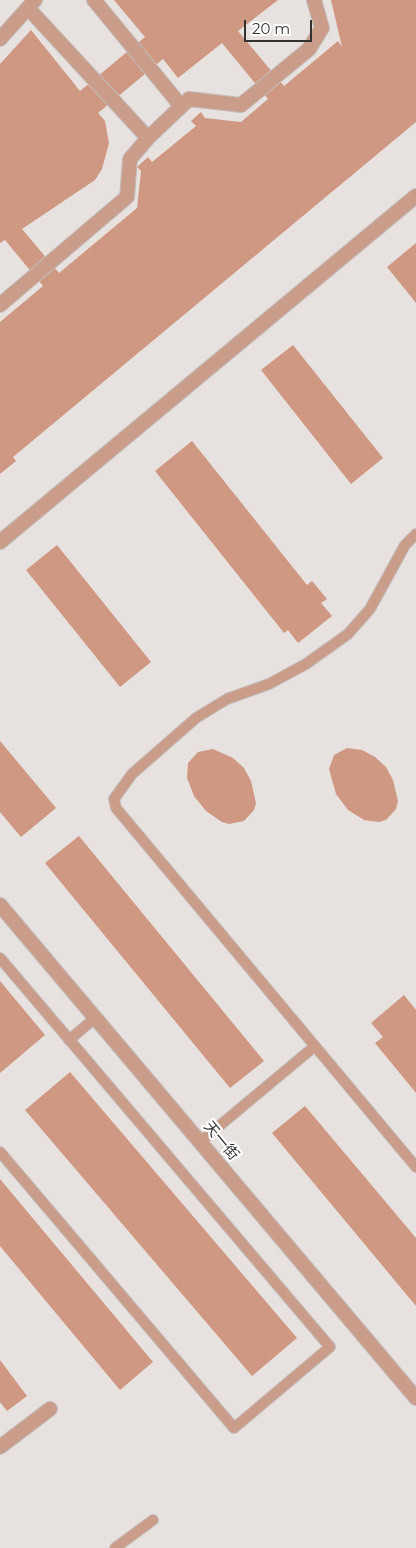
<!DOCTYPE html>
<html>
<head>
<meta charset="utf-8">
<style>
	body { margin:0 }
	#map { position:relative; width:416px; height:1548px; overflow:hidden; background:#e7e1df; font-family:Montserrat,sans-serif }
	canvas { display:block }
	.scale { position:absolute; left:244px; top:20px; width:68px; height:22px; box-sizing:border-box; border:2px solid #343231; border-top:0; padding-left:6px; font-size:15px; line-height:18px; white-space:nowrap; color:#343231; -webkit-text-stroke:4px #fff; paint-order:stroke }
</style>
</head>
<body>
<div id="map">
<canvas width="416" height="1548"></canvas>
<div class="scale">20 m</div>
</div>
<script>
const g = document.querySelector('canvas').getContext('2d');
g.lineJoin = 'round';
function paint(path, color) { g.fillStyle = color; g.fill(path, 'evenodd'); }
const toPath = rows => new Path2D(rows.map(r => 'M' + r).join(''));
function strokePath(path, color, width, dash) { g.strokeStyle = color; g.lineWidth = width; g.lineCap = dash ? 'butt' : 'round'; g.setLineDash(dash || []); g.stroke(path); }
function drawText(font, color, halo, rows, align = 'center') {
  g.font = font + ' Montserrat,"Noto Sans SC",sans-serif'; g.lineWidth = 4.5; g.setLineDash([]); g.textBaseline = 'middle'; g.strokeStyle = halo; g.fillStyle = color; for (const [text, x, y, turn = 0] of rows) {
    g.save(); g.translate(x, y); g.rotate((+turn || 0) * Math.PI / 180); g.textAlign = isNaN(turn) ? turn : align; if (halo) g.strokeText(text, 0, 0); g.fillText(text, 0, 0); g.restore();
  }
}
paint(toPath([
	[114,0,278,0,238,31,284,86,338,41,342,47,331,0,416,0,416,122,13,457,16,461,0,474,0,322,43,286,5,240,0,243,0,64,31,30,80,91,145,37],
	[222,43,268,99,241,122,205,118,201,112,191,121,196,126,152,162,148,157,137,167,141,171,137,208,59,273,22,229,95,180,102,169,109,143,105,121,98,113,163,59,178,78],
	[416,243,416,303,387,267],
	[293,345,383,458,351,484,261,370],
	[192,441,307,585,312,581,327,599,321,603,332,616,298,643,288,630,284,633,155,471],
	[57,545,151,662,120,687,26,570],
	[0,741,56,808,21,837,0,812],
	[347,748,362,750,375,757,386,767,393,780,398,801,396,809,386,820,379,822,364,820,348,810,336,794,329,769,334,755],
	[213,749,233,758,244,768,251,781,256,803,254,810,244,821,229,824,222,822,206,811,194,796,187,778,188,763,198,752],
	[79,836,264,1061,230,1088,45,863],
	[0,981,45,1035,0,1073],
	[404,995,416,1010,416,1093,375,1043,383,1037,371,1023],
	[70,1072,297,1338,252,1376,25,1110],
	[305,1106,416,1238,416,1306,272,1133],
	[0,1179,153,1362,120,1390,0,1246],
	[0,1360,27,1396,7,1411,0,1402]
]), '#cf9882');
const service = toPath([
	[416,534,405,545,370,609,348,634,306,664,269,684,227,699,196,718,132,774,114,799,116,808,416,1167],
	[0,958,330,1347,234,1428,0,1152],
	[69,1040,95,1018],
	[200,1142,315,1046],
	[115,1548,153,1520]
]);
const pedestrian = toPath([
	[94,0,181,106],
	[28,8,148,138],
	[0,39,35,0],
	[0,305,127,197,130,159,148,138,189,99,241,105,309,49,322,28,314,0]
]);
const minor = toPath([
	[0,542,416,196],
	[0,1447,50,1409]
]);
const tertiary = toPath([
	[0,905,416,1398]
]);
strokePath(service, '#c3bebc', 12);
strokePath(pedestrian, '#c3bebc', 16);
strokePath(minor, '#c3bebc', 16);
strokePath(tertiary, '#c3bebc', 16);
strokePath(service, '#ca9d8b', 10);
strokePath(pedestrian, '#ca9d8b', 14);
strokePath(minor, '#ca9d8b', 14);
strokePath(tertiary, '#ca9d8b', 14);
drawText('15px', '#343231', '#fff', [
	["天一街",221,1141,50]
]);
</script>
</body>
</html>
